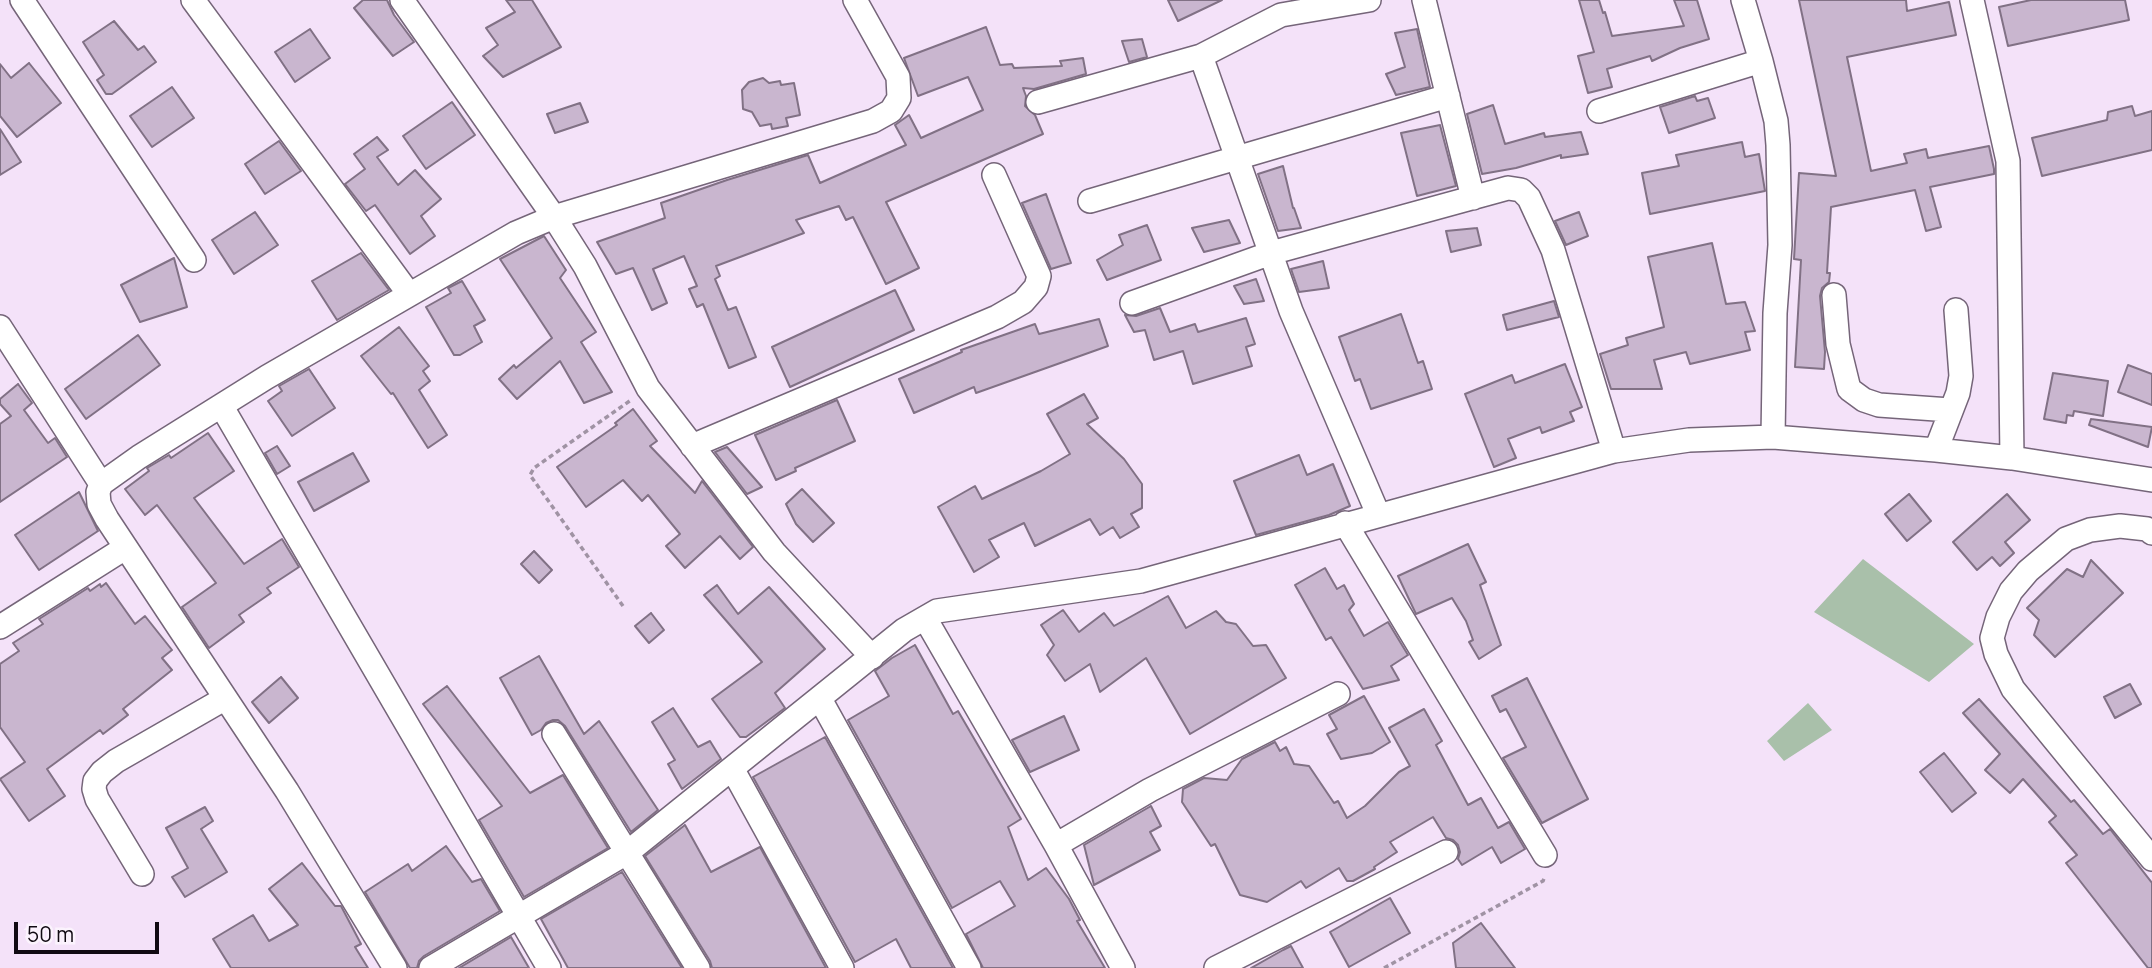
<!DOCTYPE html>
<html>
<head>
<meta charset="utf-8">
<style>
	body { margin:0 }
	#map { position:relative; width:2152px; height:968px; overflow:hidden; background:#f4e2f9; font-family:Manrope,sans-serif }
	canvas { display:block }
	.scale { position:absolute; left:14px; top:922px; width:145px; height:32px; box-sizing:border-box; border:4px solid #110b13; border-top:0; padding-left:9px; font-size:21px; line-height:24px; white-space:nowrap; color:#110b13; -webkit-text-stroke:5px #fbf3fd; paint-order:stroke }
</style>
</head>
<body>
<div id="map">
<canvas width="2152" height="968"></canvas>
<div class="scale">50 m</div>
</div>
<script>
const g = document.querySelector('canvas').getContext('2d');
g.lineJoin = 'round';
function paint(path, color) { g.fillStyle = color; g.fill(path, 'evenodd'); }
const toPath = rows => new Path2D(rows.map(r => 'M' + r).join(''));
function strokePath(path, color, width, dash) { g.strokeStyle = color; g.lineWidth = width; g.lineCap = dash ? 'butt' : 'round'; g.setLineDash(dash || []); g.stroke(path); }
paint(toPath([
	[1863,559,1974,644,1929,682,1814,612],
	[1808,703,1832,730,1784,761,1767,741]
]), '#a9c0aa');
const building = toPath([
	[363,0,387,0,394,15,414,42,393,56,354,8,363,0],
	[506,0,532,0,561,47,503,77,483,56,498,45,486,28,515,12,506,0],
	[1168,0,1222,0,1178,21,1168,0],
	[1579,0,1599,0,1603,13,1605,12,1612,36,1684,26,1674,0,1697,0,1709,39,1680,48,1652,61,1650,56,1607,69,1612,87,1588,93,1578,56,1594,52,1579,0],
	[1799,0,1906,0,1907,11,1949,2,1956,35,1847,57,1871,171,1907,163,1904,154,1926,149,1928,158,1989,146,1994,169,1994,174,1930,187,1941,227,1926,231,1915,190,1831,207,1827,273,1830,273,1829,282,1822,288,1820,296,1825,352,1824,369,1795,367,1801,260,1794,259,1799,173,1836,176,1799,0],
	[2031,0,2125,0,2129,20,2008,46,1999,7,2031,0],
	[114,21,138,50,144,46,156,62,112,94,106,94,97,80,104,75,83,42,114,21],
	[986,27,1000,65,1012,64,1014,68,1062,66,1060,61,1083,58,1086,74,1034,89,1023,88,1026,96,1025,106,1035,115,1043,134,886,202,919,268,886,284,853,217,846,220,839,206,796,220,804,233,716,266,720,276,715,279,728,310,736,307,756,357,729,368,703,304,697,307,689,289,697,286,684,256,653,269,667,303,652,310,633,268,616,274,597,242,665,218,661,203,727,180,808,155,820,183,906,145,895,125,909,115,921,138,983,110,968,77,918,96,904,58,986,27],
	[310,29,330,58,295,82,275,52,310,29],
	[1417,29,1430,87,1396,95,1386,74,1405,67,1395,33,1417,29],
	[1142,39,1147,57,1129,62,1122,41,1142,39],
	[29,63,61,103,17,137,0,116,0,64,11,78,29,63],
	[763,78,769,83,780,81,781,85,794,83,800,115,786,118,788,126,772,129,771,124,760,126,752,112,743,109,742,90,749,82,763,78],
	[172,87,194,118,152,147,130,116,172,87],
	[1695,96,1697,101,1708,98,1715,118,1669,133,1660,107,1695,96],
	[452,102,475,135,426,169,403,136,452,102],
	[580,103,588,122,555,133,547,114,580,103],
	[1493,105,1505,144,1544,133,1545,137,1581,132,1588,154,1561,158,1561,155,1516,168,1482,174,1467,114,1493,105],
	[2132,106,2135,116,2152,111,2152,150,2042,176,2032,138,2107,120,2108,112,2132,106],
	[1440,125,1456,186,1417,196,1401,133,1440,125],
	[0,129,21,162,0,175,0,129],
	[377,137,388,150,377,157,398,185,415,170,441,199,421,216,435,236,410,254,375,205,366,211,345,184,365,169,354,154,377,137],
	[279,141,301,171,265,194,245,164,279,141],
	[1742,142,1745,157,1759,154,1765,191,1650,214,1642,173,1679,166,1676,155,1742,142],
	[1283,166,1293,208,1294,208,1301,228,1278,231,1258,174,1283,166],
	[1046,194,1071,263,1051,269,1022,203,1046,194],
	[255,212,278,245,234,274,212,240,255,212],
	[1579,212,1588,236,1566,245,1555,221,1579,212],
	[1229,220,1240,243,1204,252,1192,228,1229,220],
	[1147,225,1161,260,1107,280,1097,260,1123,245,1119,235,1147,225],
	[1477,228,1481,245,1451,252,1446,231,1477,228],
	[544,236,566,270,560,278,596,332,581,342,612,392,584,403,560,361,517,399,499,379,514,365,516,368,552,338,500,259,544,236],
	[1712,243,1726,304,1745,302,1755,331,1745,332,1750,350,1690,364,1686,352,1654,360,1662,389,1611,389,1600,354,1628,345,1626,338,1664,327,1648,257,1712,243],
	[361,253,389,290,337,320,312,281,361,253],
	[174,258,187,307,140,322,121,285,174,258],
	[1323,261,1329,288,1299,292,1291,269,1323,261],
	[1256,279,1264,301,1244,304,1234,286,1256,279],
	[462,281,485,320,474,326,482,342,460,355,454,355,426,307,451,293,448,288,462,281],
	[895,290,914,330,790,387,772,347,895,290],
	[1554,301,1559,317,1507,330,1503,315,1554,301],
	[1160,308,1170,332,1195,324,1198,332,1246,318,1255,344,1246,347,1252,366,1193,384,1183,351,1154,360,1145,330,1134,332,1125,315,1136,316,1160,308],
	[1401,314,1418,363,1423,361,1432,389,1371,409,1360,379,1355,381,1339,337,1401,314],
	[1099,319,1108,346,976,393,974,387,914,413,899,379,962,352,961,350,1035,324,1039,334,1099,319],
	[399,327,429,366,423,371,430,381,419,390,447,435,428,448,393,393,391,394,361,356,399,327],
	[138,335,160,365,86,419,65,389,138,335],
	[1565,364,1582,407,1570,412,1574,421,1542,433,1540,427,1508,439,1516,458,1494,467,1465,394,1512,375,1515,383,1565,364],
	[2128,365,2152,374,2152,405,2118,392,2128,365],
	[309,369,335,408,292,436,268,401,282,391,279,386,309,369],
	[2053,373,2108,381,2103,416,2074,411,2073,416,2067,415,2066,423,2044,419,2053,373],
	[18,384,32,403,24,410,48,443,55,438,67,457,0,502,0,424,11,416,0,404,0,399,18,384],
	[1084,394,1098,418,1087,424,1124,459,1142,484,1142,508,1131,514,1139,527,1120,538,1113,527,1100,535,1090,519,1035,546,1024,523,989,540,999,557,974,572,938,507,975,486,982,499,1041,471,1070,454,1047,414,1084,394],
	[837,400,855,441,795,468,796,471,776,480,755,435,837,400],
	[633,409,657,441,650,446,695,493,702,481,753,547,740,559,720,536,685,568,666,546,680,534,648,495,642,501,623,480,586,507,557,467,617,425,615,423,633,409],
	[2091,419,2152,427,2148,447,2089,425,2091,419],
	[208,433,234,471,194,498,244,564,282,539,299,567,267,588,271,593,239,615,244,622,209,648,182,607,216,583,157,505,145,515,125,489,149,471,147,468,169,455,171,458,208,433],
	[277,446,290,466,277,474,265,453,277,446],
	[727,447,762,487,747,494,715,452,727,447],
	[353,453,369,481,314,511,298,482,353,453],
	[1299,455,1307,475,1333,464,1350,506,1329,515,1256,535,1234,481,1299,455],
	[802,489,834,523,813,542,796,524,786,504,802,489],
	[79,492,98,531,39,570,15,535,79,492],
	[1909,494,1931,521,1907,541,1885,514,1909,494],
	[2007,494,2030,520,2005,542,2014,553,2000,566,1992,557,1977,570,1953,542,2007,494],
	[1468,544,1486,582,1480,585,1501,645,1479,659,1469,642,1473,640,1466,621,1452,598,1416,614,1398,576,1468,544],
	[534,551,552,570,539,583,521,564,534,551],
	[2091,560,2123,593,2055,657,2034,635,2039,620,2027,608,2067,569,2083,577,2091,560],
	[1325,568,1337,589,1344,585,1354,604,1349,610,1364,636,1388,622,1408,655,1391,666,1399,680,1363,689,1331,637,1326,640,1295,585,1325,568],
	[106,583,135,624,145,616,172,650,162,658,172,670,123,709,128,715,103,734,100,730,47,769,65,796,29,821,0,779,25,762,0,727,0,664,19,651,13,643,43,624,39,619,88,588,90,591,100,584,101,587,106,583],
	[717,585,738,614,769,587,825,649,775,693,785,708,746,737,740,737,712,699,762,662,704,595,717,585],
	[1168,596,1186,628,1216,611,1226,622,1236,624,1253,646,1266,645,1286,678,1190,734,1146,658,1100,692,1090,664,1065,681,1047,655,1054,645,1041,625,1063,610,1079,632,1104,613,1114,626,1168,596],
	[651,613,664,630,649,643,635,626,651,613],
	[915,645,953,714,958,711,1021,819,1008,827,1028,880,1046,868,1069,899,1080,920,1077,921,1105,968,983,968,966,934,1015,906,1000,881,952,908,848,720,889,696,875,671,892,658,915,645],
	[539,656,584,734,599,721,658,810,631,832,565,726,558,720,553,720,546,723,541,730,532,735,500,678,539,656],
	[281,677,298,698,269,723,252,702,281,677],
	[1527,678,1588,799,1542,823,1503,758,1526,747,1506,709,1500,712,1492,696,1527,678],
	[2130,684,2141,704,2115,718,2104,697,2130,684],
	[447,686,530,793,563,775,608,848,524,897,479,820,502,806,423,704,447,686],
	[1364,696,1390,742,1372,753,1341,759,1327,734,1337,729,1329,715,1364,696],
	[1979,699,2071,802,2074,800,2103,834,2110,829,2152,883,2152,968,2148,968,2066,863,2077,855,2049,822,2056,816,2023,779,2010,793,1985,770,2000,754,1963,713,1979,699],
	[673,708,698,747,710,741,721,759,682,789,668,764,675,760,652,722,673,708],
	[1424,709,1442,741,1436,745,1468,805,1481,798,1498,828,1509,822,1525,849,1501,863,1492,847,1462,865,1458,859,1460,852,1458,845,1453,840,1446,838,1433,817,1390,842,1397,852,1374,867,1375,869,1353,881,1347,881,1339,868,1306,888,1301,881,1267,902,1240,895,1215,844,1211,846,1182,802,1183,789,1204,778,1227,780,1242,759,1275,742,1280,751,1286,747,1294,764,1309,766,1334,803,1338,801,1347,818,1365,806,1399,772,1410,766,1389,728,1424,709],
	[1064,716,1079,750,1030,772,1012,740,1064,716],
	[825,737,953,968,911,968,896,939,855,962,753,777,825,737],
	[1944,753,1976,793,1952,812,1920,772,1944,753],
	[1151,806,1161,826,1150,832,1160,850,1094,885,1084,845,1151,806],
	[205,807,213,821,201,829,227,872,185,897,172,877,188,868,166,828,205,807],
	[685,825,711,872,760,847,826,968,712,968,710,961,645,856,685,825],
	[446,846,472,882,481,879,500,911,424,956,419,961,417,968,410,968,365,892,408,864,412,871,446,846],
	[302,863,335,906,341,906,361,944,355,947,368,968,231,968,213,939,253,915,269,941,298,925,269,889,302,863],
	[622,872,682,968,568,968,541,919,622,872],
	[1390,898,1410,933,1349,967,1330,932,1390,898],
	[1481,923,1515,968,1456,968,1453,943,1481,923],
	[511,937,529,968,459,968,511,937],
	[1291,946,1303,968,1251,968,1283,950,1291,946]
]);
paint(building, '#c9b6cf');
strokePath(building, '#817185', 2);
const minor = toPath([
	[22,0,194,260],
	[193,0,409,294],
	[402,0,554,217,585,266,648,388,774,552,872,657],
	[1424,0,1473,198],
	[1743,0,1761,61,1776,121,1778,145,1780,245,1775,313,1773,437],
	[1972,0,2008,161,2012,458],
	[1201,56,1291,311,1378,514],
	[1038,102,1201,56,1281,15,1369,0],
	[1599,111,1761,61],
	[1090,201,1448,96],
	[1834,295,1838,344,1849,389,1864,400,1879,405,1950,410],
	[1132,303,1271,253,1508,188,1521,190,1529,198,1553,250,1614,451],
	[0,327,101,484],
	[222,407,549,968],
	[692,446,997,317,1023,302,1036,287,1039,276,994,175],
	[1936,450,1958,393,1961,376,1956,310],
	[1345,523,1545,855],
	[2152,533,2147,529,2120,526,2090,530,2066,539,2028,571,2011,591,1998,617,1992,638,1996,654,2013,689,2152,859],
	[925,618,1056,845,1123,968],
	[0,627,125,548],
	[820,699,969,968],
	[554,734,698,968],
	[733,770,842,968],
	[1056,845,1150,790,1338,694],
	[142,874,97,799,94,789,95,781,102,772,116,761,224,699],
	[395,968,287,791,107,519,99,504,98,492,101,484,139,457,267,377,516,233,554,217,873,121,891,111,899,98,898,77,855,0],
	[431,968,628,852,904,630,937,611,1141,581,1614,451,1689,440,1773,437,1936,450,2012,458,2152,480],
	[1216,968,1446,852]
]);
strokePath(minor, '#756579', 26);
strokePath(toPath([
	[623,606,530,475,534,468,631,400],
	[1384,968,1543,881,1545,876]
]), '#a093a4', 3.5, [5, 3.5]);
strokePath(minor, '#fff', 23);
</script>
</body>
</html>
